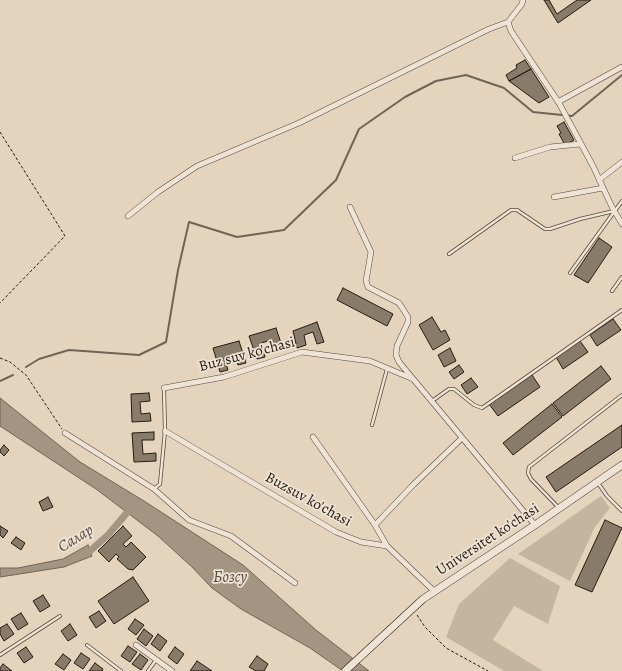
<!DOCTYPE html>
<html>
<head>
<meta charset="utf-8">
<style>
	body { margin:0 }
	canvas { display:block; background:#e5d4bd }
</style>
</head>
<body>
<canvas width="622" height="671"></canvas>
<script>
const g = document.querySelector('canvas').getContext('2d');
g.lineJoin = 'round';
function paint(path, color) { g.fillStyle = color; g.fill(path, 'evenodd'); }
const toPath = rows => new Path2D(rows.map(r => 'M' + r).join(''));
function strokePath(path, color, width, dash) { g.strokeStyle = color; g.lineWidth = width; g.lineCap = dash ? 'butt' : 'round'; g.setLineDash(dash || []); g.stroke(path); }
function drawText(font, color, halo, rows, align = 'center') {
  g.font = font + ' Alegreya,serif'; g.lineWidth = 3.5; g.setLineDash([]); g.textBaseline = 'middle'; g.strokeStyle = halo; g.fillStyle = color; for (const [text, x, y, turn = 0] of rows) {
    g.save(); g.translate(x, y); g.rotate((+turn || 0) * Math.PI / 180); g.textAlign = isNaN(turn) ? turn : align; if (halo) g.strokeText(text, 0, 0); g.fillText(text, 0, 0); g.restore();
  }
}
paint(toPath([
	[601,496,610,508,595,527,570,581,518,554],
	[510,558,560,586,548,624,514,606,493,640,543,671,504,671,446,637,459,604]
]), '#c4b5a0');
const water = toPath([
	[0,398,80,462,144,501,243,565,316,630,369,671,343,671,310,648,241,609,212,588,192,567,158,536,96,489,0,426,0,398],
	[88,545,92,556,64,567,0,577,0,568,18,568,63,559,88,545]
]);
paint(water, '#a49582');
strokePath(water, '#716454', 1);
strokePath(toPath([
	[26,367,39,359,69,350,139,355,166,342,178,270,189,222,237,237,284,230,336,180,359,129,405,97,436,81,466,75,504,88,533,112,572,116,622,75],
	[0,381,13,375]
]), '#716454', 2);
strokePath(toPath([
	[82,554,90,551,108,535,131,508]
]), '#a49582', 7);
const building = toPath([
	[544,0,549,0,557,14,577,0,591,0,558,23,544,0],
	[525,60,531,69,509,81,506,75,517,68,516,65,525,60],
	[531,69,549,97,539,103,509,81,531,69],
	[564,122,574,140,565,145,559,134,561,133,557,126,564,122],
	[599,238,612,247,588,283,574,275,599,238],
	[343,288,393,314,387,326,337,300,343,288],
	[432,317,441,332,445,330,450,340,433,350,419,325,432,317],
	[613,319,621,330,597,346,590,335,613,319],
	[317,322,324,342,317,344,313,332,304,335,306,345,297,348,293,331,317,322],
	[276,328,283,349,276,351,272,340,261,343,265,357,257,359,249,336,276,328],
	[239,341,246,363,238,365,235,355,224,358,228,370,220,372,213,348,239,341],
	[580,341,588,352,563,369,556,357,580,341],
	[450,348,456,361,444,367,438,355,450,348],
	[459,365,464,372,454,379,449,372,459,365],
	[601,366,611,379,563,416,553,403,601,366],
	[532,375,540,387,498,416,489,404,532,375],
	[471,378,478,387,467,394,461,385,471,378],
	[149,393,150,401,140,402,141,414,150,413,151,421,132,422,131,394,149,393],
	[552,404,562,417,513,455,503,443,552,404],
	[622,425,622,447,556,492,546,477,622,425],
	[154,432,154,440,142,440,143,454,156,453,156,461,134,462,132,433,154,432],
	[4,445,9,450,4,456,0,452,0,450,4,445],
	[48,497,53,507,43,511,39,502,48,497],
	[605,520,622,528,592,592,575,585,605,520],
	[0,526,8,531,3,538,0,535,0,526],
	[123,526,132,536,123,544,126,547,131,542,146,557,133,570,128,569,117,559,119,557,116,554,109,562,98,551,123,526],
	[16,537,25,543,21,550,11,543,16,537],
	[133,577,149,601,114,624,98,601,133,577],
	[43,595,50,606,40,612,33,601,43,595],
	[99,611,106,621,96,628,89,617,99,611],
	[21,613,28,624,18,630,11,619,21,613],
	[135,619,144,625,136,635,128,629,135,619],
	[7,624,14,634,4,641,0,634,0,628,7,624],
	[70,624,77,635,68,641,61,631,70,624],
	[144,629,153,636,146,646,137,639,144,629],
	[158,634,167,641,160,651,151,644,158,634],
	[128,646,137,652,130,662,121,656,128,646],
	[26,647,33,657,24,663,17,653,26,647],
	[175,647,184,654,177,664,168,657,175,647],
	[81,653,90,659,83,669,74,663,81,653],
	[63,654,71,660,64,670,55,664,63,654],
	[140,654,148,660,141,670,132,664,140,654],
	[257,656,268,664,264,671,256,671,249,667,257,656],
	[197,661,212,671,190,671,197,661],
	[95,663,103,669,102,671,89,671,95,663],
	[3,664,12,671,0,671,0,668,3,664]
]);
paint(building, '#897b6a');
strokePath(building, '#251b10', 1);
const service = toPath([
	[449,254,511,210,517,210,545,229,550,229,580,219,614,211],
	[570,273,622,201],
	[612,291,622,277],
	[432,401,449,389,454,389,474,405,482,408,622,310],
	[372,425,387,369],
	[598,483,607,496,622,511],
	[154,489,160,484,165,431,164,389],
	[559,508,531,479,528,473,529,467,622,395],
	[87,645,121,671],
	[0,655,60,616],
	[148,671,156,660]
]);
const minor = toPath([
	[508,22,511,31,559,103,593,166,612,207,622,224],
	[558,102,622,67],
	[515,158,550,147,580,144],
	[599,180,622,162],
	[554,197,603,188],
	[350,207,371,252,366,281,368,287,399,303,408,317,408,322,397,346,396,355,399,362,535,525],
	[128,216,158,192,197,166,299,123,489,29,508,22,522,4,523,0],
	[164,388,224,377,302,352,370,361,413,379],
	[165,431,336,532,361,542,387,546,434,591],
	[65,433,154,489,189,520,231,536,295,583],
	[313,437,375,525,387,546],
	[375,525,414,484,462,438],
	[136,645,172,671]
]);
const secondary = toPath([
	[345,671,423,599,535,525,622,465]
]);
strokePath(service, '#55493b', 4);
strokePath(minor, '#55493b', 6);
strokePath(secondary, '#251b10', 8);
strokePath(toPath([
	[0,132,65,236,0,303],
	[0,358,10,362,26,375,62,429],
	[417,615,425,627,446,648,488,671]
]), '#251b10', 1, [3, 2]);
strokePath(service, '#eee3d4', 2.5);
strokePath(minor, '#eee3d4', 5);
strokePath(secondary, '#eee3d4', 7);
drawText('15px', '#251b10', '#eee3d4', [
	["Buz suv ko'chasi",247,355,-15],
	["Buzsuv ko'chasi",308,500,29],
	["Universitet ko'chasi",488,540,-33]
]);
drawText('italic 16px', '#584c3e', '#eee3d4', [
	["Салар",76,539,-32],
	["Бозсу",230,578]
]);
</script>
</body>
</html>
